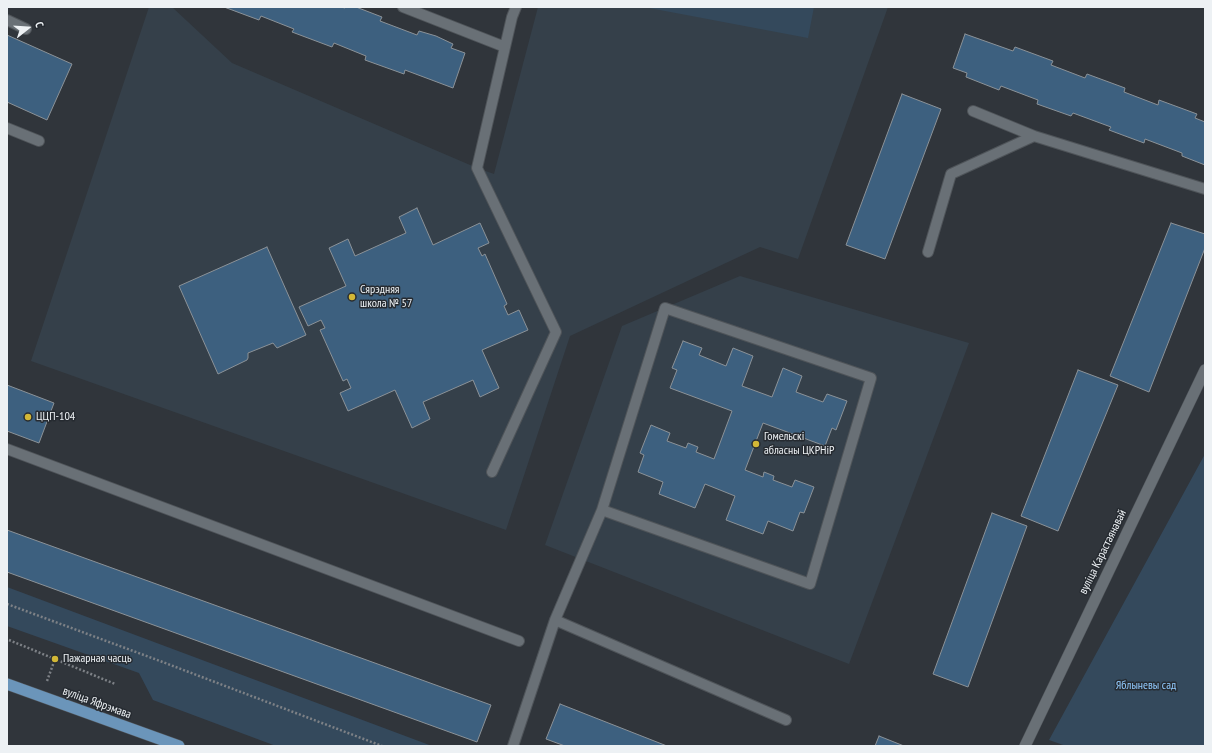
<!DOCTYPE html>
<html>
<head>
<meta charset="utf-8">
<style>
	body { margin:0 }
	#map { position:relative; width:1212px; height:753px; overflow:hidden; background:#30353b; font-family:"PT Sans Narrow",sans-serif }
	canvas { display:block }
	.frame { position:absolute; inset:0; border:8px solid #edf1f4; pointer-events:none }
	.north { position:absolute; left:8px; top:8px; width:40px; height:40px; -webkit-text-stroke:3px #262b31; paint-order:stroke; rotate:73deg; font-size:11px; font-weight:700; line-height:16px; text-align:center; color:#edf1f4 }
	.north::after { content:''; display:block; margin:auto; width:14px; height:18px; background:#edf1f4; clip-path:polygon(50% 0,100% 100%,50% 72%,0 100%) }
</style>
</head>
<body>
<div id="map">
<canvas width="1212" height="753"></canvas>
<div class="frame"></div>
<div class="north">С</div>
</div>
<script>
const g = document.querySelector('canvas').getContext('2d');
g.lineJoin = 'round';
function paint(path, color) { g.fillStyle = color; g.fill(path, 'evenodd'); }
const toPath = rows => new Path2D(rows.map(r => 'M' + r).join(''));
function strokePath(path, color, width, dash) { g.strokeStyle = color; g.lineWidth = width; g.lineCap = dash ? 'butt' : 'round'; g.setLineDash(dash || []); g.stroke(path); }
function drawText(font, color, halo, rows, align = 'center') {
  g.font = font + ' "PT Sans Narrow",sans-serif'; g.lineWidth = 3; g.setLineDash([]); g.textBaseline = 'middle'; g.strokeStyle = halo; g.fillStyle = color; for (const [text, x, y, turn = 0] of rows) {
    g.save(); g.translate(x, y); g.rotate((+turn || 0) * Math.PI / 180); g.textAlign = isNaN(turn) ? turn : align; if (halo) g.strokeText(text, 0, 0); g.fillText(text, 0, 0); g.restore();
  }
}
paint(toPath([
	[149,7,172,7,232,63,477,168,494,174,538,7,888,7,798,259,760,247,570,336,506,530,31,361],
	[740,276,969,343,849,664,545,545,622,326]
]), '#35404a');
paint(toPath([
	[644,7,814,7,808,38],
	[1205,454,1205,746,1066,746,1049,740],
	[7,587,432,746,276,746,153,700,139,673,7,626]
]), '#34495c');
const building = toPath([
	[224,7,341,7,345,8,345,7,356,7,382,17,380,21,417,35,419,31,436,36,453,44,451,48,465,53,453,88,405,70,404,74,365,60,366,56,334,43,332,47,292,32,294,29,261,16,259,20,224,7],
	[965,34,1013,51,1015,47,1053,61,1051,65,1085,78,1087,74,1125,88,1124,92,1158,105,1159,100,1197,114,1195,118,1205,122,1205,165,1182,156,1182,153,1145,139,1144,143,1109,130,1111,127,1073,113,1071,116,1037,104,1038,100,1001,86,999,90,966,77,967,73,953,68,965,34],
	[7,35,72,64,47,120,7,102,7,35],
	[902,94,941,109,885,259,846,245,902,94],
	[417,208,433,245,480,223,489,243,478,248,482,256,485,254,507,304,504,306,508,315,519,310,528,330,482,350,499,388,480,397,473,380,423,402,430,419,412,428,395,390,348,411,340,393,351,388,347,379,343,381,320,330,325,328,321,320,308,326,299,307,346,286,329,248,348,239,355,256,406,233,399,217,417,208],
	[1171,223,1205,234,1205,248,1149,392,1110,376,1171,223],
	[267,247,306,335,277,348,273,343,248,353,248,358,247,360,218,374,179,286,267,247],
	[683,341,702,348,699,355,726,366,733,348,753,356,742,386,772,397,783,368,802,376,796,392,823,402,827,394,847,401,836,430,832,428,825,446,763,423,745,470,763,477,764,472,774,476,773,480,792,487,795,480,814,487,804,513,800,512,793,531,768,521,763,534,726,520,735,496,705,484,695,508,659,494,663,482,638,472,644,455,640,453,651,425,670,433,667,441,686,448,688,443,698,447,696,452,714,459,732,411,670,388,677,370,672,368,683,341],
	[1078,370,1118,385,1058,531,1021,516,1078,370],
	[7,385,54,403,39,443,7,431,7,385],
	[992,513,1027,526,968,687,933,674,992,513],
	[7,530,491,705,477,742,7,572,7,530],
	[560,704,667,746,565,746,546,739,560,704],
	[879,736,904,746,875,746,879,736]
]);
paint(building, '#3d607f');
strokePath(building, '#8b9298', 1);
const service = toPath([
	[403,7,505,47],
	[7,20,26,29],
	[973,111,1034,136,1205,189],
	[7,128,39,141],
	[928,252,951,174,1034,136],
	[7,449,519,641],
	[492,472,556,332,477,168,512,17,516,7],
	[555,620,786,720],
	[513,746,555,620,602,510,665,308,871,378,810,584,602,510]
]);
const minor = toPath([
	[1025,746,1205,370]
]);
const primary = toPath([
	[7,684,179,746]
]);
strokePath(service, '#4f5459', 12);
strokePath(minor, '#4f5459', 12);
strokePath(primary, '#4f5459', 12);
strokePath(toPath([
	[7,604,160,661,382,746],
	[9,640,115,684],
	[47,681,55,659]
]), '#7d8186', 2.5, [2, 2]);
strokePath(service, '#697076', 10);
strokePath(minor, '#697076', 11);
strokePath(primary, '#6b95ba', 11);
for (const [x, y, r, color] of [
	[352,297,4,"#d2b736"],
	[28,417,4,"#d2b736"],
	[756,444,4,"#d2b736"],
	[55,659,4,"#d2b736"]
]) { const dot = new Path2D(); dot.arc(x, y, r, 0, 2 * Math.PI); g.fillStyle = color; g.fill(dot); strokePath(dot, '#262b31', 1.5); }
drawText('12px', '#edf1f4', '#262b31', [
	["Сярэдняя",360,290],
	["школа № 57",360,304],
	["ЦЦП-104",36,417],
	["Гомельскі",764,437],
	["абласны ЦКРНіР",764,451],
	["Пажарная часць",63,659]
], 'left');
drawText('12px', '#edf1f4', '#262b31', [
	["вуліца Карастаянавай",1103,552,-64],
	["вуліца Яфрэмава",97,703,20]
]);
drawText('12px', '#92cbff', '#262b31', [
	["Яблыневы сад",1146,686]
]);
</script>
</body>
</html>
